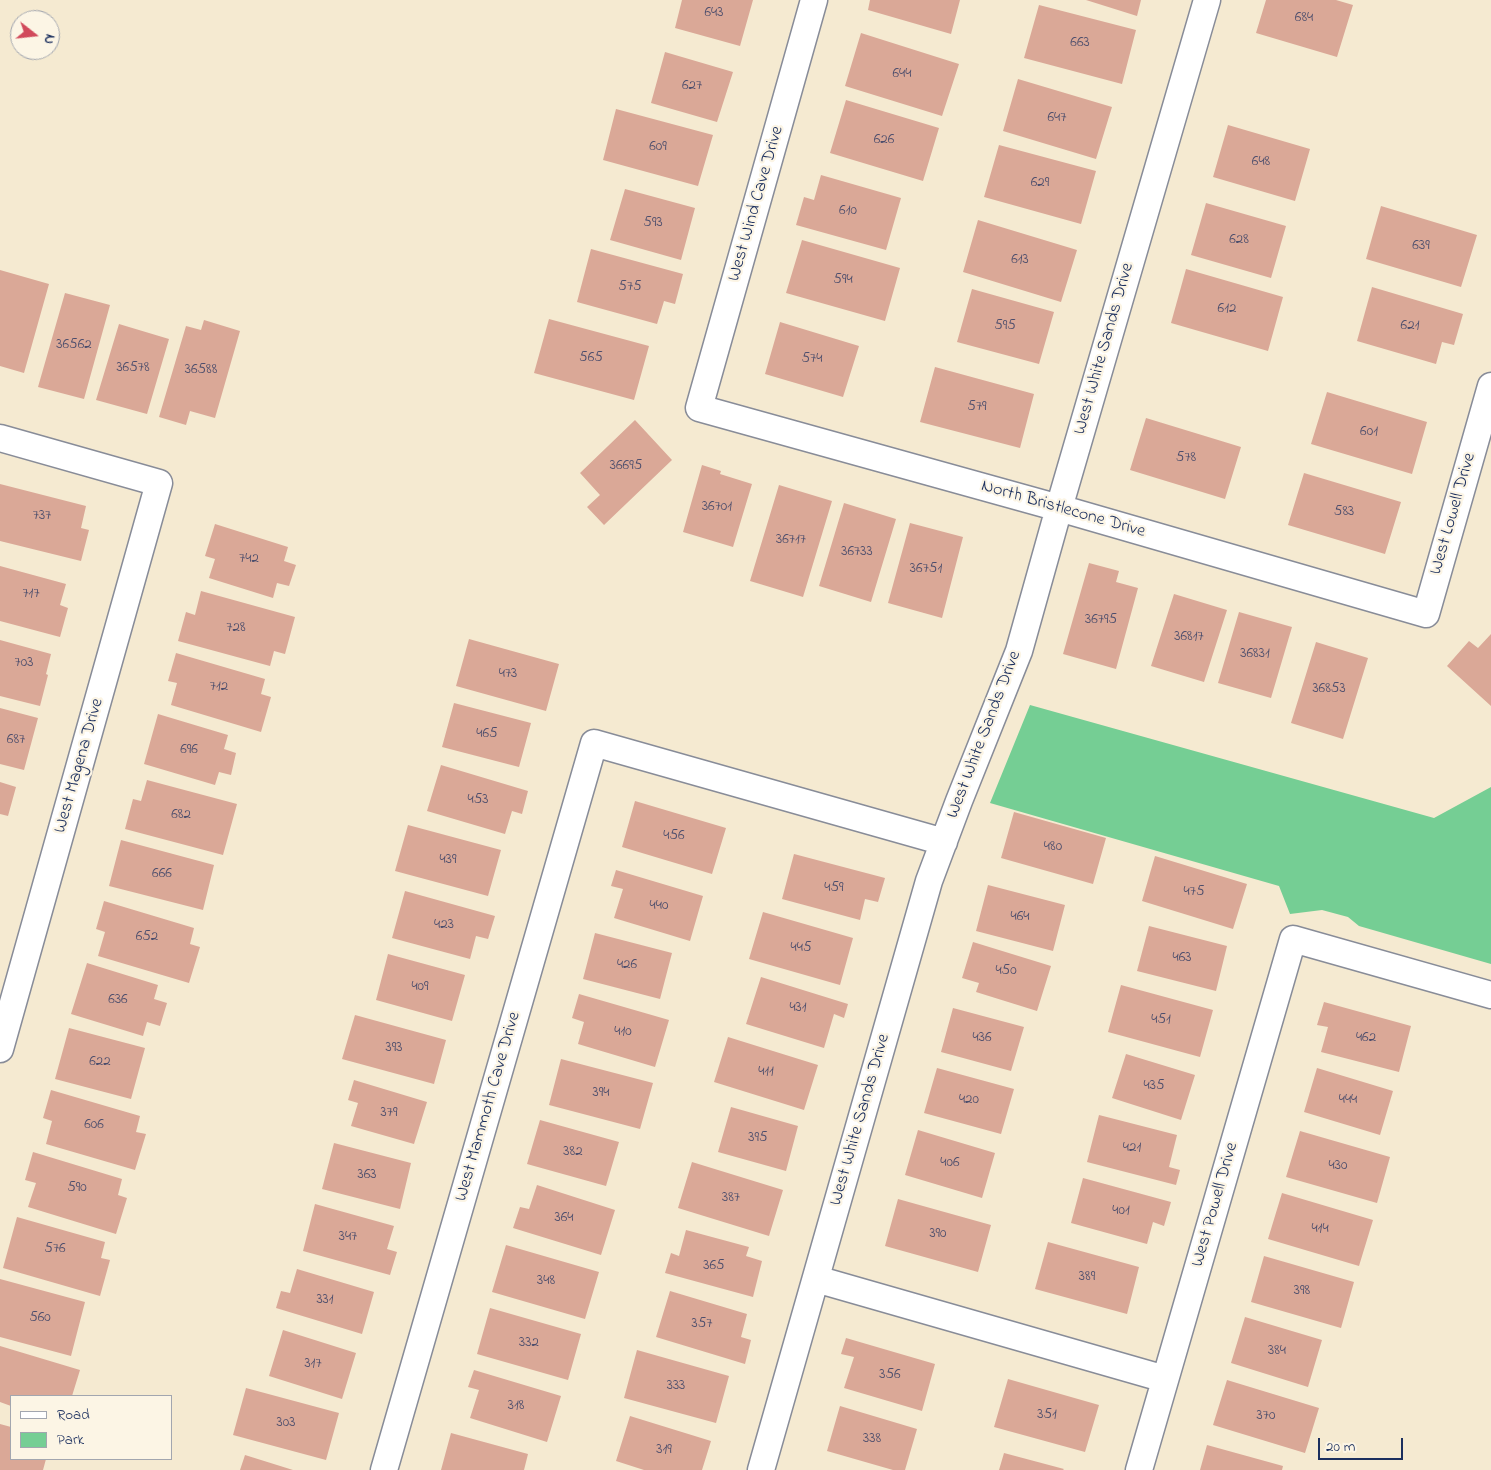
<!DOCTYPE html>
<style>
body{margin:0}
#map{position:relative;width:1491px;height:1470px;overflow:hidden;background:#f5ead1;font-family:"Indie Flower",sans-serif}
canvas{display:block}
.legend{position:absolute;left:10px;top:1395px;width:162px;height:65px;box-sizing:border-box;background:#fcf5e5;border:1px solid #a2a6af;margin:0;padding:6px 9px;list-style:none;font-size:15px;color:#1b2f5e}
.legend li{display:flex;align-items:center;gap:10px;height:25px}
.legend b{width:25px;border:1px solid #a2a6af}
.north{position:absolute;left:10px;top:10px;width:50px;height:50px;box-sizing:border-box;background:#fcf5e5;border:1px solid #a2a6af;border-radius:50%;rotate:106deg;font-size:14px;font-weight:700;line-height:20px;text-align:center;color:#1b2f5e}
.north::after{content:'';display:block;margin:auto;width:18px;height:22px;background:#d1495b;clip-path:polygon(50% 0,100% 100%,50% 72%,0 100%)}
.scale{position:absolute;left:1318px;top:1438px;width:85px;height:22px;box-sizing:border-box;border:2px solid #1b2f5e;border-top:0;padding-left:6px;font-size:15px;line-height:18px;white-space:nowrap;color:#1b2f5e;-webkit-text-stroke:4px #fcf5e5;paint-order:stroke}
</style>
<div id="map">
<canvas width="1491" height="1470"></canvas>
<ul class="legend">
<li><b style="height:6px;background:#fff"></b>Road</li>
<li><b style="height:14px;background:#75ce94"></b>Park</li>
</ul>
<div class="north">N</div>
<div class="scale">20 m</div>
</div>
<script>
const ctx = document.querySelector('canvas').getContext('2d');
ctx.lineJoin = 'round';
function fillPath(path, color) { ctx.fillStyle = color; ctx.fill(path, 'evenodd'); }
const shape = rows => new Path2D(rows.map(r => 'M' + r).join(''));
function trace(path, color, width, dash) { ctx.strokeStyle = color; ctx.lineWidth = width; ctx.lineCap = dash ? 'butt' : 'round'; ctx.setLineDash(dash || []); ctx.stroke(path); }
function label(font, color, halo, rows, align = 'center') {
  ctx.font = font + ' "Indie Flower",sans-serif'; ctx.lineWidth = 4.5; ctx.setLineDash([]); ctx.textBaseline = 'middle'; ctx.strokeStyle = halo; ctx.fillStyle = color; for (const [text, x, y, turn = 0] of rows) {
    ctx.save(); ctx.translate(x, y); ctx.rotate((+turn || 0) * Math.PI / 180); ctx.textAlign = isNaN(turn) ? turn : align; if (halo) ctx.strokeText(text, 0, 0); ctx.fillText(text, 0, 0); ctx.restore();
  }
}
fillPath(shape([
 [1030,705,1434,818,1491,787,1491,964,1359,926,1348,917,1322,910,1290,914,1279,886,990,803]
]), '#75ce94');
fillPath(shape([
 [682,0,753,0,740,46,675,28],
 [870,0,960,0,951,34,868,10],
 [1086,0,1141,0,1137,16],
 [1266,0,1336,0,1353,5,1337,57,1256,33],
 [1039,5,1136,30,1122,84,1024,58],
 [861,33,959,64,942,116,845,86],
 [665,52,733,72,717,122,651,103],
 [1018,79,1112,107,1096,159,1003,131],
 [846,100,939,128,923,181,830,153],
 [616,109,713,135,698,186,603,160],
 [1228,125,1310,149,1295,201,1213,177],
 [999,145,1096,171,1081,224,984,197],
 [821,175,901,198,886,250,796,225,804,197,814,200],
 [625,189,695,208,681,260,610,240],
 [1206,203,1286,226,1271,278,1191,255],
 [1381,206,1477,235,1461,287,1366,259],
 [978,220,1077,250,1061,302,963,272],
 [802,240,900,268,885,321,786,293],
 [591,249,683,274,675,304,664,301,657,324,577,302],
 [1186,269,1283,297,1268,351,1171,323],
 [0,270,49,284,24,373,0,366],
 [1372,287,1463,314,1454,345,1442,342,1436,364,1357,341],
 [972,289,1054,312,1039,364,957,342],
 [65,293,110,305,84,399,38,387],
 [549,319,649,346,634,400,534,373],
 [204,320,240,331,215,418,190,411,186,425,159,417,186,326,201,330],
 [780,322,859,346,843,397,765,374],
 [119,324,169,339,147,414,96,400],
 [935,367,1034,394,1020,448,920,422],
 [1327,392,1427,422,1412,474,1311,444],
 [1146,418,1241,447,1225,499,1130,470],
 [635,420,672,460,604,525,587,507,600,495,580,473],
 [702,465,721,471,720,474,752,484,733,547,683,532],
 [1304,473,1401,502,1385,554,1288,525],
 [0,484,86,506,81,528,89,530,81,561,0,541],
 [779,485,832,501,803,597,750,581],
 [844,503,896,519,871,602,819,586],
 [910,523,963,537,942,618,888,603],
 [215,524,288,547,284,561,296,565,289,586,277,583,273,598,209,578,215,559,205,556],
 [1089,563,1119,571,1116,582,1138,588,1116,669,1063,654],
 [0,566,66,584,60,605,68,608,60,637,0,621],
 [201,591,295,617,285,654,274,651,270,666,178,641,186,612,195,615],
 [1174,594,1227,610,1204,682,1151,666],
 [1239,612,1292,627,1271,698,1218,683],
 [1491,634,1491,706,1447,666,1469,641,1478,648],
 [469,639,559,664,546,711,456,686],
 [0,640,51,654,46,674,48,675,40,706,0,696],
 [1316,642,1368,658,1343,739,1291,723],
 [176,653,265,679,261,694,271,697,261,732,171,705,177,683,168,681],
 [454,703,531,723,519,767,442,747],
 [0,708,38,718,24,770,0,764],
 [158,714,228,735,224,749,236,753,231,775,219,772,215,785,144,764],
 [441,765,528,791,522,814,512,811,505,834,427,811],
 [147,780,237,804,223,855,125,829,133,799,141,801],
 [0,782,16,787,8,816,0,814],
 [635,801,726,828,712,874,622,847],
 [1014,812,1106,838,1093,884,1001,858],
 [408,825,501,850,488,896,395,871],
 [121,840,214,865,203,910,109,886],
 [794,854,885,878,878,902,865,899,860,920,782,899],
 [1155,856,1247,884,1233,929,1142,901],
 [616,870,703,896,690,941,614,918,623,889,611,886],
 [988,885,1065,905,1053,951,976,931],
 [405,891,495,916,488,939,476,936,470,959,392,938],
 [104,901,194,928,190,944,200,947,189,983,98,956,105,932,96,929],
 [763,912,853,938,840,985,749,959],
 [1149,926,1227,946,1216,991,1137,971],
 [595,933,672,953,660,999,583,979],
 [973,942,1051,966,1037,1011,976,992,979,983,962,978],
 [388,954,465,975,452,1021,376,1000],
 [87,963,158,985,154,999,167,1003,160,1026,147,1022,143,1036,71,1014],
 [761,977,848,1004,844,1018,834,1014,824,1048,746,1024],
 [1121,985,1213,1010,1200,1057,1108,1032],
 [579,994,669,1020,655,1067,578,1044,584,1022,572,1018],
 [1324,1002,1411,1026,1399,1072,1321,1052,1328,1027,1317,1025],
 [953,1008,1024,1027,1011,1071,941,1052],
 [355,1015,446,1040,434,1084,342,1059],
 [69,1028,145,1048,131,1099,55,1079],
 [728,1037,818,1065,804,1110,714,1082],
 [1126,1054,1195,1075,1181,1120,1112,1098],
 [561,1059,653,1083,640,1129,549,1105],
 [937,1068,1014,1089,1001,1134,924,1113],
 [1317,1068,1393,1091,1380,1135,1304,1112],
 [354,1080,427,1102,414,1144,351,1126,358,1103,348,1100],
 [51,1090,140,1116,136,1132,146,1134,135,1170,46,1144,52,1121,43,1118],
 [731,1107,798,1126,786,1171,718,1152],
 [1099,1115,1177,1135,1169,1167,1180,1170,1176,1185,1087,1162],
 [540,1120,619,1142,606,1186,527,1164],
 [918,1130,995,1153,982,1198,905,1175],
 [1300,1131,1390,1157,1377,1203,1286,1177],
 [334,1143,411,1163,400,1209,322,1189],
 [33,1152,122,1179,118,1195,127,1198,116,1234,28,1207,36,1183,25,1180],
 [692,1162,783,1190,769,1236,678,1208],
 [1083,1178,1171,1202,1164,1226,1153,1222,1147,1244,1071,1223],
 [537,1185,615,1210,601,1255,513,1228,520,1207,529,1209],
 [1282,1193,1373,1220,1359,1266,1268,1239],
 [898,1199,991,1225,978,1272,885,1246],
 [315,1204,394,1226,387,1249,397,1252,390,1275,303,1251],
 [17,1217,105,1242,101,1258,110,1260,100,1296,3,1268],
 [686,1230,749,1247,746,1256,762,1261,753,1297,665,1273,671,1253,679,1256],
 [1048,1242,1139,1267,1127,1314,1035,1289],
 [506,1245,599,1272,585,1319,492,1292],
 [1264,1256,1354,1282,1341,1328,1251,1302],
 [297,1269,374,1292,362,1334,276,1308,281,1291,290,1293],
 [0,1279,85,1302,71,1356,0,1337],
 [670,1291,747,1314,741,1337,751,1340,745,1364,656,1337],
 [490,1308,581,1334,568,1380,477,1354],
 [1245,1317,1322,1340,1308,1387,1231,1363],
 [283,1330,356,1353,342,1399,269,1376],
 [846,1338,935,1364,922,1411,844,1388,854,1357,841,1354],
 [0,1346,80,1370,72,1396,11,1396,11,1406,0,1402],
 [637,1350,729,1376,716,1423,624,1398],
 [474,1370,561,1396,547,1442,470,1418,479,1390,468,1387],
 [1008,1379,1099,1405,1085,1452,994,1427],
 [1227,1380,1319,1408,1305,1453,1213,1425],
 [246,1388,339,1413,326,1460,233,1435],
 [840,1406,917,1429,905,1470,893,1470,827,1451],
 [630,1416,711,1441,702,1470,644,1470,616,1461],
 [0,1424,11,1427,11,1459,46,1459,43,1470,0,1470],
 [451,1433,528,1454,524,1470,441,1470],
 [1207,1445,1283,1466,1282,1470,1200,1470],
 [1004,1453,1064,1469,1063,1470,999,1470],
 [245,1455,293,1470,240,1470]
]), '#daa897');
const street = shape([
 [814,0,699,408,1059,508,1426,614,1491,386],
 [0,438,159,483,0,1049],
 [816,1279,1165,1379],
 [384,1470,594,743,944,842],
 [761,1470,929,881,959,801,1019,651,1059,508,1207,0],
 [1139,1470,1293,939,1491,995]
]);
trace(street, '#888c98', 29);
trace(street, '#fff', 26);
label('15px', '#4b4d6c', null, [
 ["643",714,14],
 ["684",1304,19],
 ["663",1080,44],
 ["644",902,75],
 ["627",692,87],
 ["647",1057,119],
 ["626",884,141],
 ["609",658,148],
 ["648",1261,163],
 ["629",1040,184],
 ["610",848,212],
 ["593",653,224],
 ["628",1239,241],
 ["639",1421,247],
 ["613",1020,261],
 ["594",843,281],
 ["575",630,288],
 ["612",1227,310],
 ["595",1005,327],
 ["621",1410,327],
 ["36562",74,346],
 ["565",591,359],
 ["574",812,360],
 ["36578",133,369],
 ["36588",201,371],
 ["579",977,408],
 ["601",1369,433],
 ["578",1186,459],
 ["36695",626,467],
 ["36701",717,508],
 ["583",1344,513],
 ["737",42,517],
 ["36717",791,541],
 ["36733",857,553],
 ["742",249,560],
 ["36751",926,570],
 ["717",31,595],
 ["36795",1101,621],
 ["728",236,629],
 ["36817",1189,638],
 ["36831",1255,655],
 ["703",24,664],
 ["473",508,675],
 ["712",219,688],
 ["36853",1329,690],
 ["465",487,735],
 ["687",16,741],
 ["696",189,751],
 ["453",478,801],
 ["682",181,816],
 ["456",674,837],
 ["480",1053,848],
 ["439",448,861],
 ["666",162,875],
 ["459",834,889],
 ["475",1194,893],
 ["440",659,907],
 ["464",1020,918],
 ["423",444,926],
 ["652",147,938],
 ["445",801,949],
 ["463",1182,959],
 ["426",627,966],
 ["450",1006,972],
 ["409",420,988],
 ["636",118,1001],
 ["431",798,1009],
 ["451",1161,1021],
 ["410",623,1033],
 ["436",982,1039],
 ["462",1366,1039],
 ["393",394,1049],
 ["622",100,1063],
 ["411",766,1073],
 ["435",1154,1087],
 ["394",601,1094],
 ["420",969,1101],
 ["444",1348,1101],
 ["379",389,1114],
 ["606",94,1126],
 ["395",758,1139],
 ["421",1132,1149],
 ["382",573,1153],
 ["406",950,1164],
 ["430",1338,1167],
 ["363",367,1176],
 ["590",77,1189],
 ["387",731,1199],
 ["401",1121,1212],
 ["364",564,1219],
 ["414",1320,1230],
 ["390",938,1235],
 ["347",348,1238],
 ["576",55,1250],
 ["365",714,1267],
 ["389",1087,1278],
 ["348",546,1282],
 ["398",1302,1292],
 ["331",325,1301],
 ["560",40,1319],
 ["357",702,1325],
 ["332",529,1344],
 ["384",1277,1352],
 ["317",313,1365],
 ["356",890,1376],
 ["333",676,1387],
 ["318",516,1407],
 ["351",1047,1416],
 ["370",1266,1417],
 ["303",286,1424],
 ["338",872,1440],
 ["319",664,1451]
]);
label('18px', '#1b2f5e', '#fcf5e5', [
 ["West Wind Cave Drive",757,204,-74],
 ["West White Sands Drive",1105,349,-74],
 ["North Bristlecone Drive",1063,510,16],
 ["West Lowell Drive",1454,514,-74],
 ["West White Sands Drive",985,735,-69],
 ["West Magena Drive",80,766,-74],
 ["West Mammoth Cave Drive",489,1107,-74],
 ["West White Sands Drive",861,1120,-74],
 ["West Powell Drive",1216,1205,-74]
]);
</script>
